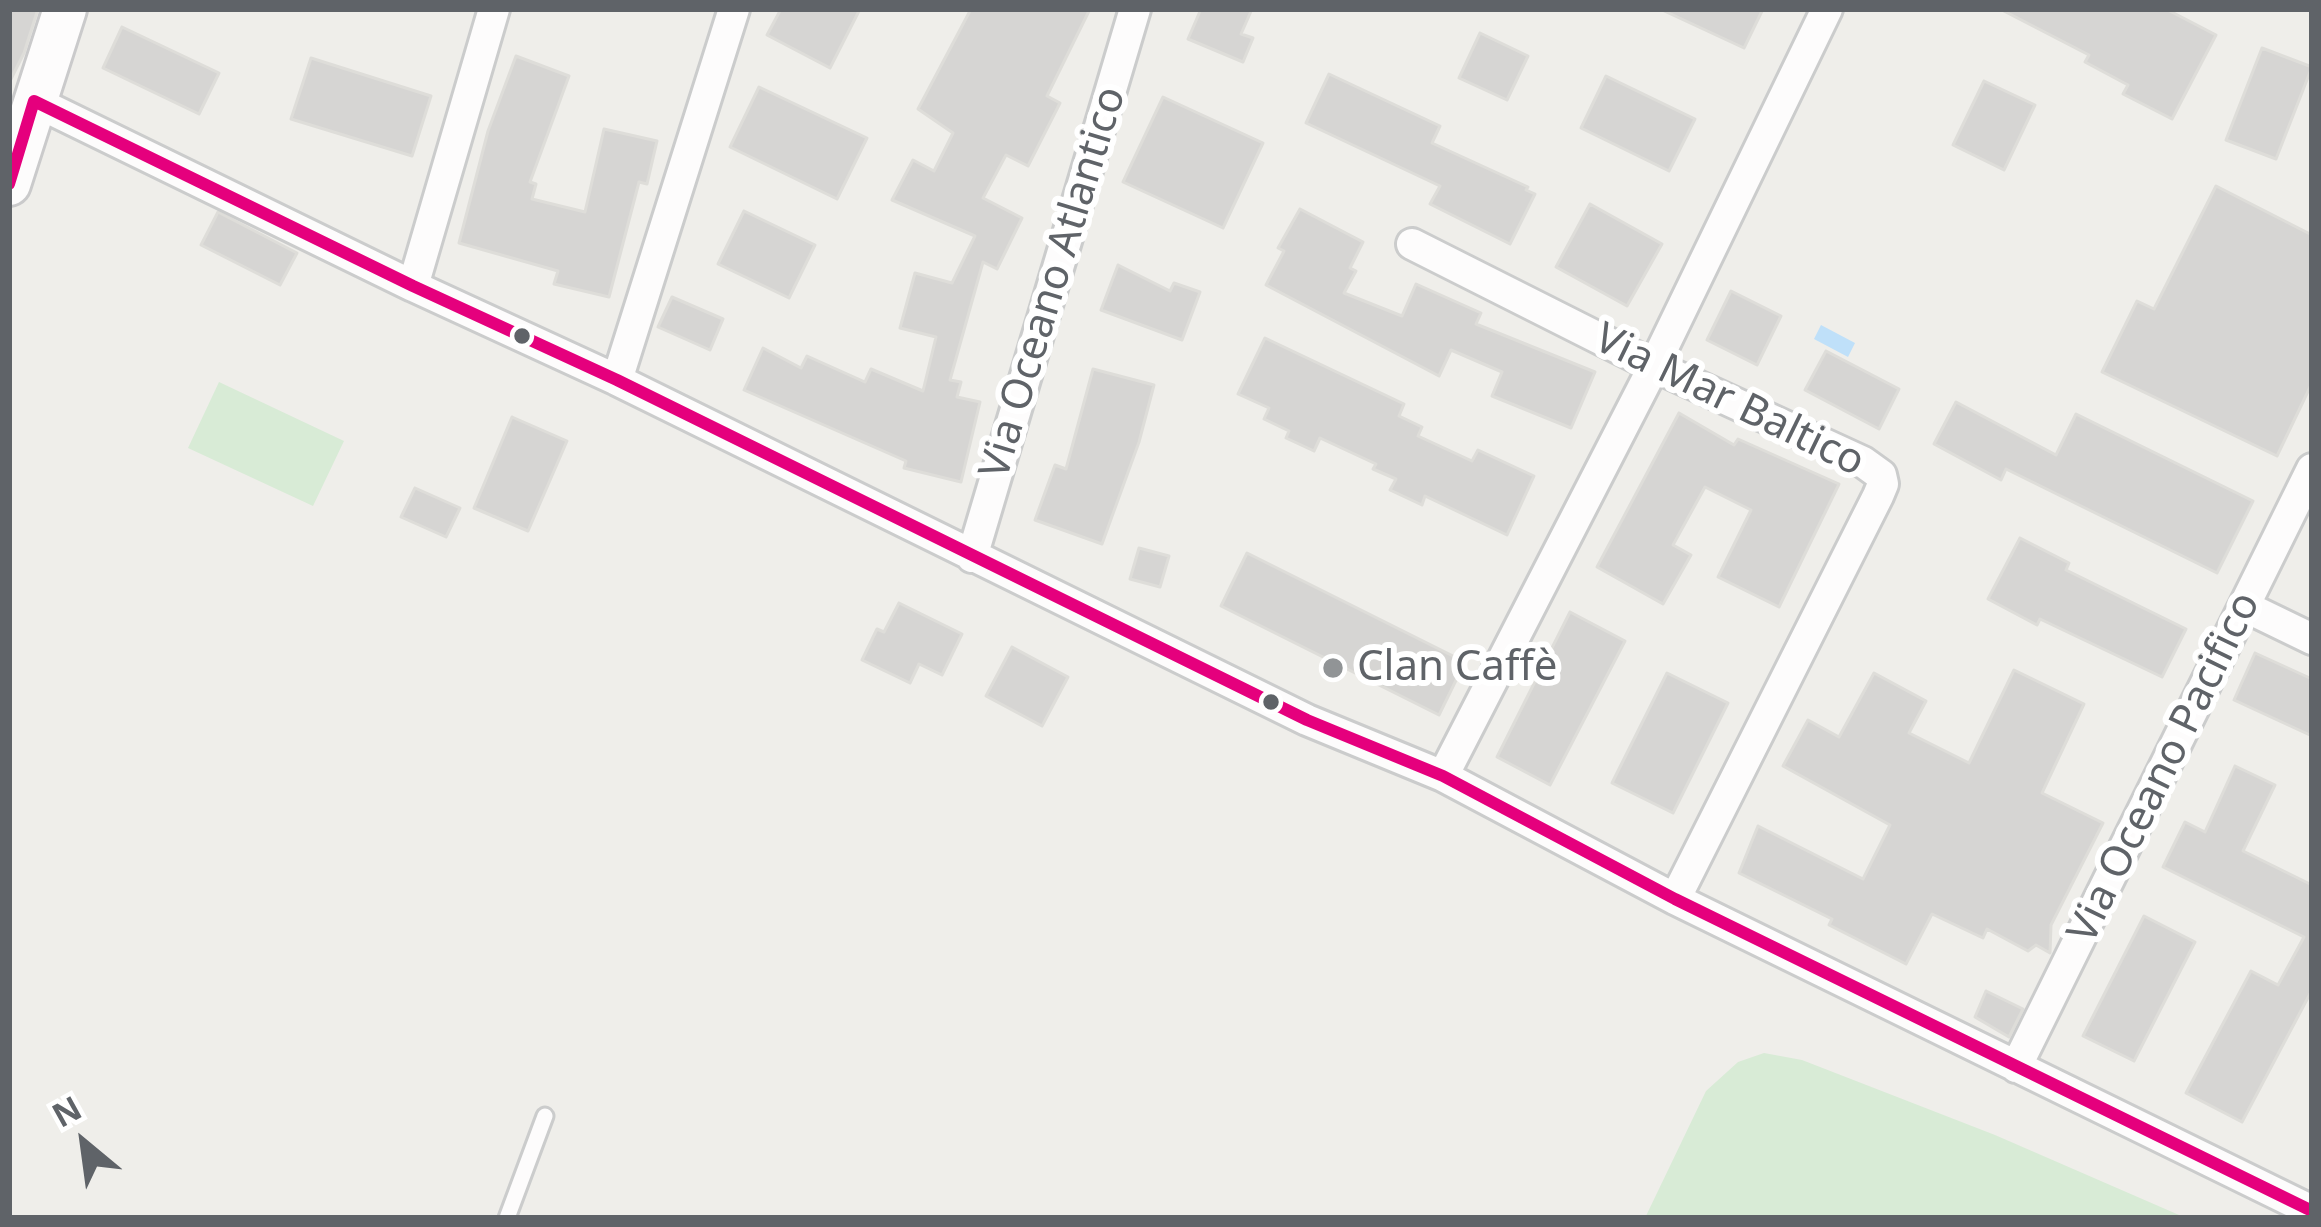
<!DOCTYPE html>
<meta charset="utf-8">
<style>
body{margin:0}
#map{position:relative;width:2321px;height:1227px;overflow:hidden;background:#efeeea;font-family:"Noto Sans",sans-serif}
canvas{display:block}
.frame{position:absolute;inset:0;border:12px solid #5f6368;pointer-events:none}
.north{position:absolute;left:24px;top:1083px;width:120px;height:120px;-webkit-text-stroke:9px #fff;paint-order:stroke;rotate:331deg;font-size:33px;font-weight:700;line-height:48px;text-align:center;color:#5f6368}
.north::after{content:'';display:block;margin:auto;width:42px;height:54px;background:#5f6368;clip-path:polygon(50% 0,100% 100%,50% 72%,0 100%)}
</style>
<div id="map">
<canvas width="2321" height="1227"></canvas>
<div class="frame"></div>
<div class="north">N</div>
</div>
<script>
const ctx = document.querySelector('canvas').getContext('2d');
ctx.lineJoin = 'round';
function fillPath(path, color) { ctx.fillStyle = color; ctx.fill(path, 'evenodd'); }
const shape = rows => new Path2D(rows.map(r => 'M' + r).join(''));
function trace(path, color, width, dash) { ctx.strokeStyle = color; ctx.lineWidth = width; ctx.lineCap = dash ? 'butt' : 'round'; ctx.setLineDash(dash || []); ctx.stroke(path); }
function label(font, color, halo, rows, align = 'center') {
  ctx.font = font + ' "Noto Sans",sans-serif'; ctx.lineWidth = 12; ctx.setLineDash([]); ctx.textBaseline = 'middle'; ctx.strokeStyle = halo; ctx.fillStyle = color; for (const [text, x, y, turn = 0] of rows) {
    ctx.save(); ctx.translate(x, y); ctx.rotate((+turn || 0) * Math.PI / 180); ctx.textAlign = isNaN(turn) ? turn : align; if (halo) ctx.strokeText(text, 0, 0); ctx.fillText(text, 0, 0); ctx.restore();
  }
}
fillPath(shape([
 [219,382,344,441,313,506,188,448],
 [1764,1053,1802,1060,1995,1135,2186,1218,1645,1218,1706,1091,1738,1062]
]), '#d8ebd6');
fillPath(shape([
 [1821,325,1855,343,1848,357,1814,339]
]), '#bfe0f9');
const building = shape([
 [9,9,38,9,24,53,9,83,9,9],
 [781,9,860,9,830,68,767,35,781,9],
 [971,9,1090,9,1047,96,1060,103,1028,166,1006,155,983,198,1022,218,997,269,983,262,950,380,961,382,957,397,980,402,961,482,904,468,906,461,744,390,763,348,801,368,807,356,865,382,871,369,923,391,936,337,900,328,915,273,952,283,975,236,892,200,913,160,934,171,953,133,918,109,971,9],
 [1201,9,1252,9,1241,34,1253,38,1243,62,1188,39,1201,9],
 [1660,9,1763,9,1744,48,1660,9],
 [2000,9,2166,9,2216,35,2172,119,2123,94,2128,85,2085,62,2089,55,2000,9],
 [122,27,219,73,199,114,103,68,122,27],
 [1480,33,1528,56,1507,100,1459,78,1480,33],
 [2262,48,2312,67,2276,159,2226,140,2262,48],
 [516,56,569,76,530,182,536,184,532,199,585,212,604,129,657,141,647,184,639,182,609,297,554,284,558,271,459,243,488,131,516,56],
 [311,58,431,96,412,156,291,119,311,58],
 [1329,74,1440,126,1432,143,1528,187,1526,190,1535,194,1510,244,1430,204,1440,186,1306,123,1329,74],
 [1606,76,1695,119,1669,171,1581,128,1606,76],
 [1984,81,2035,105,2004,170,1953,145,1984,81],
 [759,87,867,138,837,199,730,147,759,87],
 [1163,97,1263,143,1223,228,1123,182,1163,97],
 [2216,186,2312,235,2312,383,2277,456,2102,372,2137,301,2154,309,2216,186],
 [1590,204,1662,244,1627,306,1556,267,1590,204],
 [1300,209,1363,242,1350,268,1356,271,1344,293,1402,316,1416,284,1481,313,1476,324,1595,372,1571,428,1492,396,1502,372,1451,350,1439,376,1266,285,1284,251,1278,248,1300,209],
 [744,211,815,245,789,298,718,264,744,211],
 [218,212,297,253,280,285,201,245,218,212],
 [1118,265,1170,291,1174,283,1200,292,1182,340,1101,310,1118,265],
 [1731,291,1781,316,1757,365,1707,340,1731,291],
 [672,297,723,319,710,350,658,327,672,297],
 [1265,338,1404,404,1399,416,1422,427,1418,436,1472,461,1478,450,1534,476,1507,535,1425,496,1422,505,1390,490,1396,479,1373,469,1376,464,1320,438,1314,451,1286,438,1289,431,1264,419,1269,408,1238,394,1265,338],
 [1826,351,1899,389,1879,429,1805,390,1826,351],
 [1093,369,1154,385,1139,442,1102,544,1035,520,1055,465,1066,469,1093,369],
 [1956,402,2056,455,2076,414,2253,501,2217,573,2006,469,2001,480,1934,444,1956,402],
 [1679,413,1734,445,1738,439,1839,484,1779,607,1718,577,1751,510,1705,487,1673,545,1691,555,1663,604,1597,567,1679,413],
 [512,417,567,441,528,531,474,508,512,417],
 [415,488,460,508,446,537,401,517,415,488],
 [2020,538,2069,563,2066,570,2186,629,2162,677,2040,619,2037,625,1988,599,2020,538],
 [1139,548,1169,556,1160,587,1130,579,1139,548],
 [1247,553,1465,662,1439,715,1221,606,1247,553],
 [899,603,962,634,942,675,919,664,910,683,862,660,877,629,884,632,899,603],
 [1570,612,1625,641,1550,785,1497,757,1570,612],
 [1012,647,1068,677,1042,726,986,696,1012,647],
 [2255,653,2312,679,2312,736,2234,700,2255,653],
 [2014,670,2084,704,2042,793,2103,823,2051,925,2050,953,2036,945,2028,951,1987,929,1983,938,1932,914,1906,964,1829,925,1832,919,1739,873,1758,826,1863,879,1890,825,1783,766,1808,720,1839,737,1874,673,1926,701,1909,733,1969,763,2014,670],
 [1667,673,1728,703,1673,813,1612,783,1667,673],
 [2235,766,2275,785,2243,851,2312,885,2312,990,2242,1122,2186,1093,2251,971,2278,985,2304,937,2163,867,2185,822,2205,832,2235,766],
 [2144,916,2195,942,2134,1061,2083,1036,2144,916],
 [1986,991,2023,1009,2009,1037,1975,1017,1986,991]
]);
fillPath(building, '#d6d5d3');
trace(building, '#deddd9', 3);
const lane = shape([
 [507,1218,545,1116]
]);
const street = shape([
 [34,101,413,286,617,380,1307,720,1443,776,1675,899,2312,1211],
 [1412,244,1654,366,1863,462,1881,475,1883,484,1878,496,1675,899],
 [413,286,494,9],
 [617,380,734,9],
 [972,557,1135,9],
 [2246,607,2312,639],
 [1443,776,1654,366,1827,9],
 [2016,1067,2312,469]
]);
const secondary = shape([
 [9,184,65,9]
]);
trace(lane, '#cbcccc', 21);
trace(street, '#cbcccc', 36);
trace(secondary, '#cacacb', 48);
trace(lane, '#fdfcfc', 15);
trace(street, '#fdfcfc', 30);
trace(secondary, '#fdfcfc', 42);
trace(shape([
 [9,184,34,101,413,286,617,380,1307,720,1443,776,1675,899,2312,1211]
]), '#e5007d', 12);
for (const [x, y, r, color] of [
 [522,336,10,"#5f6368"],
 [1333,668,12,"#919496"],
 [1271,702,10,"#5f6368"]
]) { const dot = new Path2D(); dot.arc(x, y, r, 0, 2 * Math.PI); ctx.fillStyle = color; ctx.fill(dot); trace(dot, '#fff', 4.5); }
label('42px', '#5f6368', '#fff', [
 ["Via Oceano Atlantico",1054,283,-73],
 ["Via Mar Baltico",1729,401,26],
 ["Via Oceano Pacifico",2165,768,-64]
]);
label('42px', '#5f6368', '#fff', [
 ["Clan Caffè",1357,668]
], 'left');
</script>
